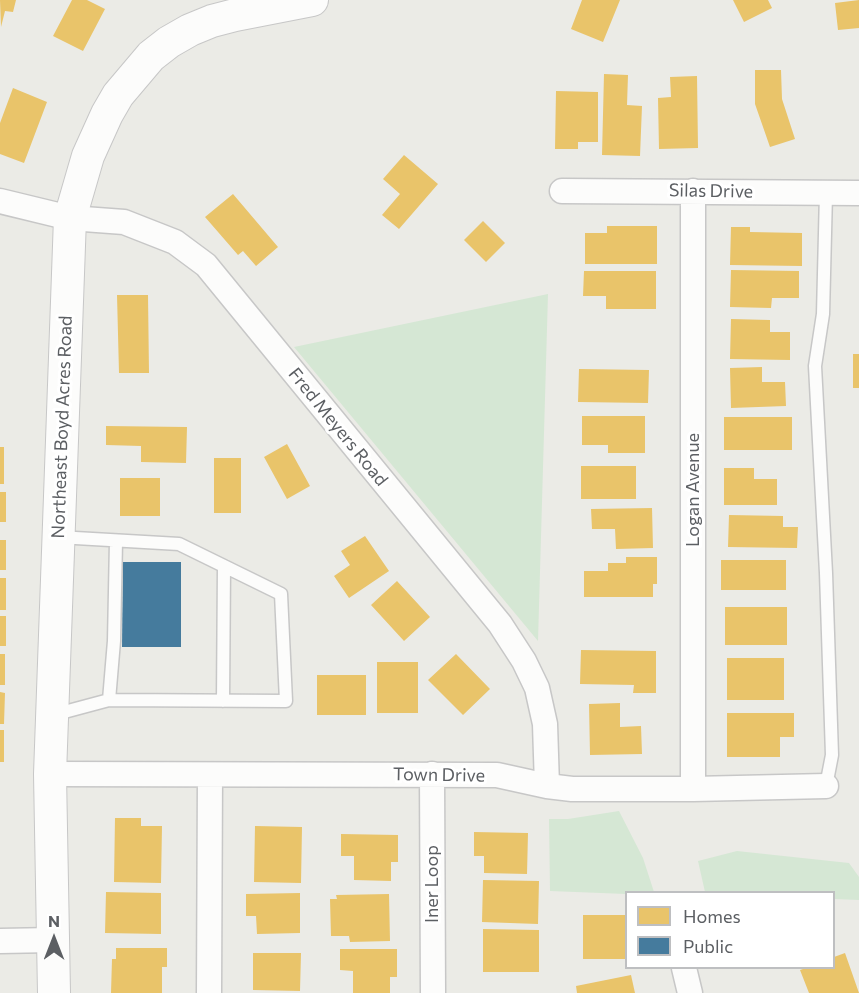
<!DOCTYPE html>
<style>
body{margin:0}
#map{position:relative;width:859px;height:993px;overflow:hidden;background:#ebebe6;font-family:Commissioner,sans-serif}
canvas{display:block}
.legend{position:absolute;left:625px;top:891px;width:210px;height:78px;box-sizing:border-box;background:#fff;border:2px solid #bebfc1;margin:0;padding:8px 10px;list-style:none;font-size:18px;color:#5c5f63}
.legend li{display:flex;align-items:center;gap:12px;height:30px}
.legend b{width:30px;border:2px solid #bebfc1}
.north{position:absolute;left:24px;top:909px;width:60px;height:60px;-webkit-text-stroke:4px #fff;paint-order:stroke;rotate:0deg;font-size:16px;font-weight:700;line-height:24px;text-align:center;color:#5c5f63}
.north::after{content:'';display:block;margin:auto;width:21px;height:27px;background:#5c5f63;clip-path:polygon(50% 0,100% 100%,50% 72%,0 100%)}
</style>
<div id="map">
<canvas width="859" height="993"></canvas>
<ul class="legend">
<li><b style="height:16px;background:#e9c46a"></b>Homes</li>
<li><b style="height:16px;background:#457b9d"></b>Public</li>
</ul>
<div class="north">N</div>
</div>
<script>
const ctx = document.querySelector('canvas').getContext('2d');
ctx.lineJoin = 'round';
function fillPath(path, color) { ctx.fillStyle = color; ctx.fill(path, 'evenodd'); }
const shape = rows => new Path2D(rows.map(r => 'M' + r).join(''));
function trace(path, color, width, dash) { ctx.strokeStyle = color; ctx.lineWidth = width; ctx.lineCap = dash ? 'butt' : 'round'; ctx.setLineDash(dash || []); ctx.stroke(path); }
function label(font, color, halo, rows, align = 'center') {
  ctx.font = font + ' Commissioner,sans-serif'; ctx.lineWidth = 6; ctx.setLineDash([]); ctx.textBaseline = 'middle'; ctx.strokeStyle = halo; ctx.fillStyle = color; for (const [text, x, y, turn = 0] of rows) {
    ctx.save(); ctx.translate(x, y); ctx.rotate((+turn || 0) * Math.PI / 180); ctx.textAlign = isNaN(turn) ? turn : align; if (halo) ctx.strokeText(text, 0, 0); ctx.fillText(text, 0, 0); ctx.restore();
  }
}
fillPath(shape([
 [548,294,538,641,294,347],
 [619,811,643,858,654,892,626,892,626,894,550,891,549,819,568,819],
 [737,851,849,863,859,877,859,900,834,899,834,892,705,892,698,861]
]), '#d5e7d4');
fillPath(shape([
 [0,0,16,0,13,12,5,11,1,27],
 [72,0,87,0,105,9,83,51,53,36],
 [582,0,620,0,603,42,571,29],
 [733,0,768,0,772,8,744,22],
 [859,0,859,28,838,30,835,3],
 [755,70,781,70,782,99,795,139,770,147,755,104],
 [604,74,628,75,627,105,642,106,640,156,602,155],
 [697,76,698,148,659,149,658,98,671,97,670,77],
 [13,88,47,102,24,163,0,154,0,123],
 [556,91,598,92,598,142,578,142,578,149,555,149],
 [404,155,438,184,399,229,382,215,400,194,383,179],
 [233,194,278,247,256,266,243,251,238,255,205,217],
 [483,221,505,243,486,262,464,240],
 [607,226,657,226,657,264,585,264,585,233,607,233],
 [731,227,750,227,750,232,802,233,802,266,730,265],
 [731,270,799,271,799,298,772,298,771,308,730,307],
 [584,271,656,271,656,309,606,309,606,296,583,296],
 [117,295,148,295,149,373,119,373],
 [731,319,770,320,770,332,790,332,790,360,730,359],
 [853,354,859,354,859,388,853,388],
 [762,367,762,382,785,382,786,406,731,408,730,368],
 [579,369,649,370,648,403,578,402],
 [582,416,645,416,645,453,608,453,608,445,582,445],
 [724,417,792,417,792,450,724,450],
 [106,426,187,427,186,463,141,462,141,446,106,445],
 [287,444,310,486,287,499,264,457],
 [0,447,4,447,4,484,0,484],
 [214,458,241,458,241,513,214,513],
 [581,466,636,466,636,499,581,499],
 [724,468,754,468,754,479,777,479,777,505,724,505],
 [120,478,160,478,160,516,120,516],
 [0,492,6,492,6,522,0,522],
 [652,508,653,548,616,549,615,529,592,529,591,509],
 [729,515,783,516,783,527,798,527,797,548,728,547],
 [365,536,389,571,349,598,334,576,350,565,341,551],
 [0,540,6,540,6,570,0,570],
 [626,557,657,557,657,584,653,584,653,597,584,597,584,571,608,571,608,563,626,563],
 [721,560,786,560,786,590,721,590],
 [0,578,6,578,6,610,0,610],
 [397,581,430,617,404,641,371,605],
 [725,607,787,607,787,645,725,645],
 [0,616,6,616,6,646,0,646],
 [581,650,656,651,656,693,633,693,634,685,580,684],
 [0,654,5,654,5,685,0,685],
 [456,654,490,689,463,715,428,680],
 [727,658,784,658,784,700,727,700],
 [377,662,418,662,418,713,377,713],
 [317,675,366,675,366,715,317,715],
 [0,692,5,693,4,724,0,724],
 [620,703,620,727,641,726,642,754,590,755,589,704],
 [727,713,794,713,794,737,780,737,780,757,727,757],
 [0,730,4,730,4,762,0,762],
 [115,818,141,818,141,826,162,826,161,883,114,882],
 [255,826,302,827,301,883,254,882],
 [474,832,528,833,527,874,484,873,484,856,474,856],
 [341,834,398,835,398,862,391,862,391,881,354,880,354,856,341,856],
 [483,880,539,881,538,924,482,922],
 [106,892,161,893,161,934,105,933],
 [300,893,300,933,257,934,256,916,246,916,246,894],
 [389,894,390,941,350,942,349,936,331,936,330,899,337,899,336,895],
 [583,915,626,915,626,959,583,959],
 [483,929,539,930,539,972,483,972],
 [116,948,167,948,167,967,162,967,162,993,111,993,112,959,116,959],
 [340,949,397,949,397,977,390,977,390,993,353,993,353,971,340,970],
 [253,953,301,953,300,991,253,990],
 [845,953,859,993,809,993,800,970,806,968,834,968,834,957],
 [631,975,635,993,577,993,576,986]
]), '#e9c46a');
fillPath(shape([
 [123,562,181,562,181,647,122,647]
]), '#457b9d');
const service = shape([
 [826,193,823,314,815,366,826,573,832,755,826,786],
 [109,700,114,641,116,541],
 [223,701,224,566],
 [53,715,109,700,286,701,281,594,179,544,58,537]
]);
const minor = shape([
 [562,191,859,193],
 [0,201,70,218,124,222,175,242,206,265,500,624,524,661,537,688,545,724,547,786],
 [50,774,497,775,547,786,572,789,693,789,826,786],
 [432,774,433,993],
 [693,789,693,191],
 [0,941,53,940],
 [684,968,690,993],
 [209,993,210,775]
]);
const tertiary = shape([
 [54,993,50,774,70,218,88,156,107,114,118,95,151,56,169,42,190,30,212,21,235,15,312,0]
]);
trace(service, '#c7c7c7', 15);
trace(minor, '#c7c7c7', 27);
trace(tertiary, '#c7c7c7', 34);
trace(service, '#fcfcfb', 12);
trace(minor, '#fcfcfb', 24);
trace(tertiary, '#fcfcfb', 32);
label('18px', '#5c5f63', '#fff', [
 ["Silas Drive",711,191,1],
 ["Northeast Boyd Acres Road",62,427,-88],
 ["Fred Meyers Road",338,427,51],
 ["Logan Avenue",693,490,-90],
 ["Town Drive",439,775,1],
 ["Iner Loop",432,884,-90]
]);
</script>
